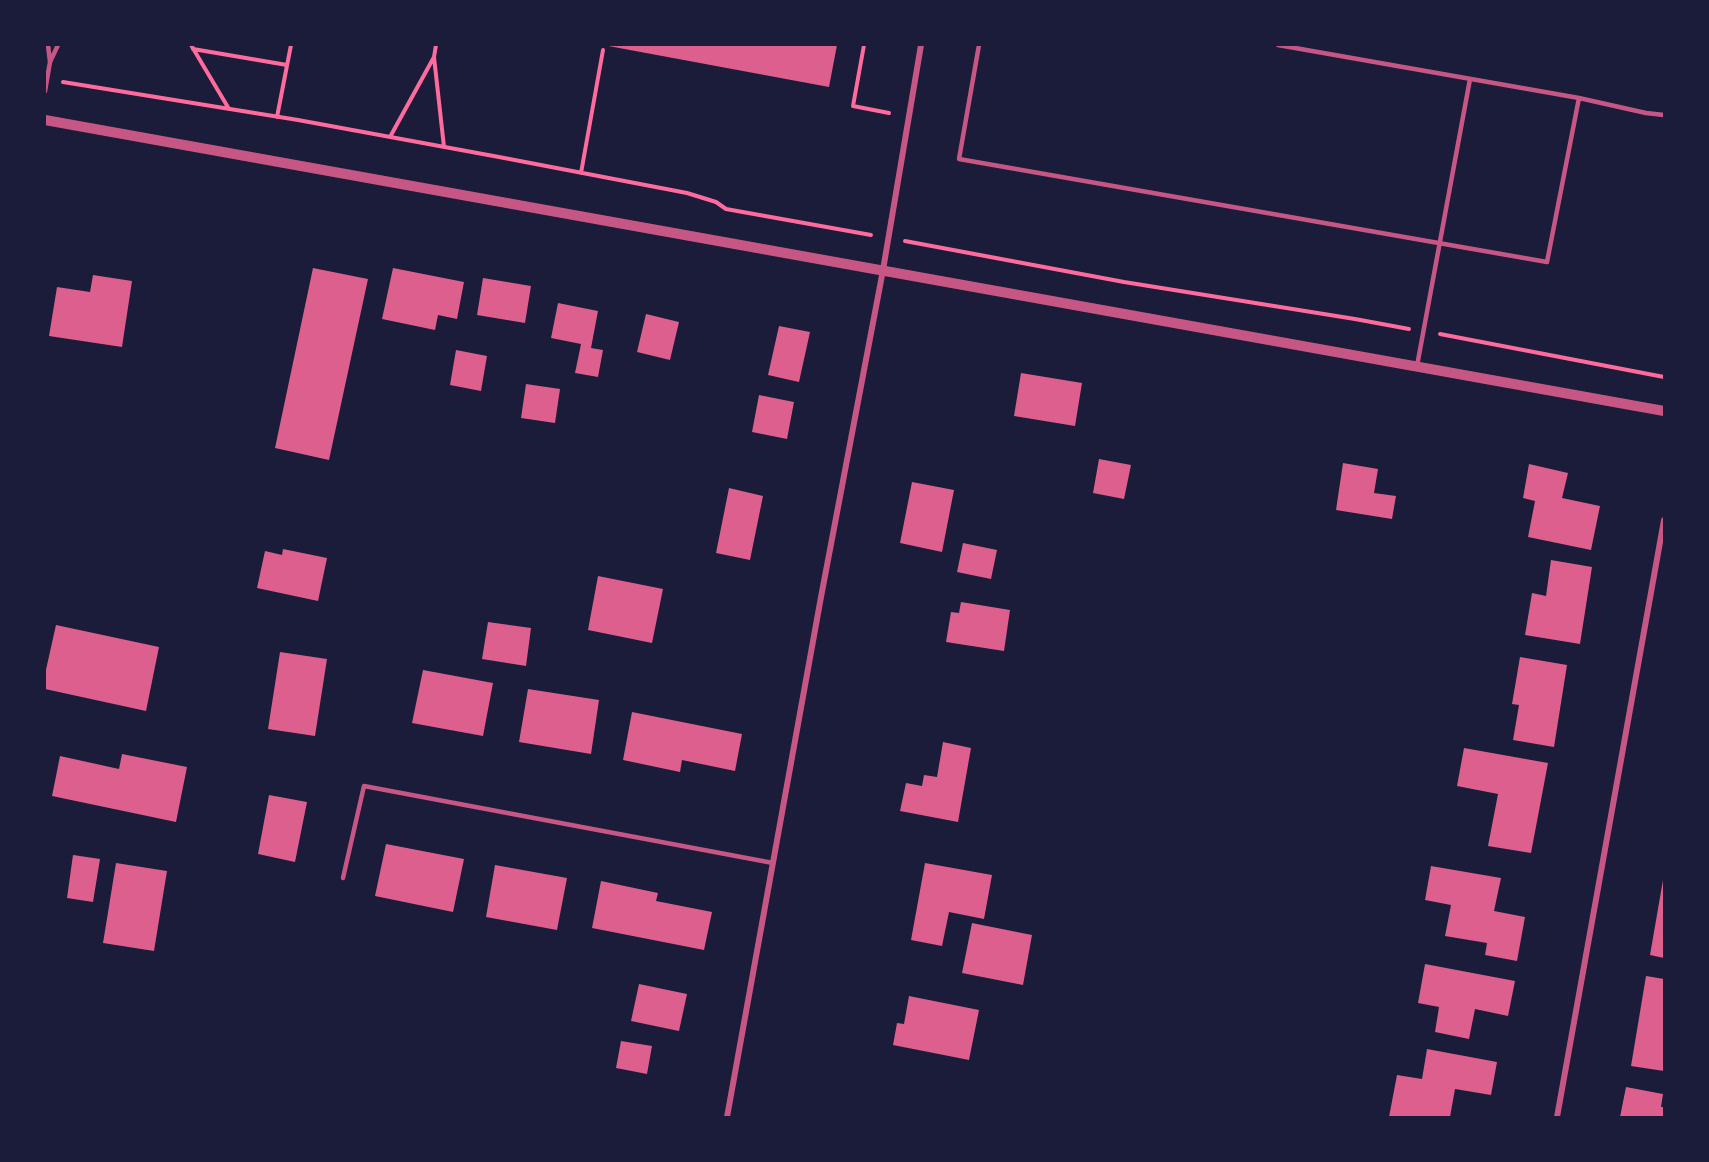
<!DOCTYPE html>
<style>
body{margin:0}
#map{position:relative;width:1709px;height:1162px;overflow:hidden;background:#1b1b3a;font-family:"Exo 2",sans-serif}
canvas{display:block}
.frame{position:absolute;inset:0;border:46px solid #1b1b3a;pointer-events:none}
</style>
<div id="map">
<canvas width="1709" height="1162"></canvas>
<div class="frame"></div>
</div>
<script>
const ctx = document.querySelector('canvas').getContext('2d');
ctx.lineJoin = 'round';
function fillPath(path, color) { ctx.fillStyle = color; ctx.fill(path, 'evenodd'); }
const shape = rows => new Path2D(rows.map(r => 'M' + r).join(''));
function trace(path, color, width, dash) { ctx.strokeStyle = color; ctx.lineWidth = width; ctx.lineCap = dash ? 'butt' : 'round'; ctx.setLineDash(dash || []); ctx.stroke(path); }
fillPath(shape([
 [603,45,837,45,829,87],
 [313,268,368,279,329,460,275,448],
 [393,268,464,282,457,319,438,315,435,330,382,319],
 [93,275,132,281,122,347,49,336,57,287,90,292],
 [483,278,531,286,525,323,477,315],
 [558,303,598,311,591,348,603,350,598,377,575,373,581,344,551,338],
 [646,314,679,322,670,360,637,352],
 [779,326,810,332,799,382,768,375],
 [456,350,487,356,481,391,450,385],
 [1021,373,1082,383,1075,426,1014,416],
 [526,384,560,389,555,423,521,418],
 [759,395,794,402,787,439,752,432],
 [1099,459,1131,465,1124,499,1093,493],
 [1343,463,1378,469,1374,493,1396,496,1392,519,1336,510],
 [1529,464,1568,473,1562,498,1600,506,1591,550,1528,537,1535,501,1523,498],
 [912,482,954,490,942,552,900,543],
 [729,488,763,496,750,560,716,553],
 [963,543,997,550,991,579,957,572],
 [283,549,327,558,318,601,257,588,265,551,282,555],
 [1551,560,1592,567,1580,644,1525,635,1532,593,1546,596],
 [598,576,663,589,652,643,588,630],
 [961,602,1010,610,1004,651,946,642,951,612,959,613],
 [488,622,531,628,526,666,482,659],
 [56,625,159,647,146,711,45,689,45,674],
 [280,652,327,659,315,736,268,729],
 [1520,657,1567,665,1554,747,1513,740,1519,705,1512,704],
 [423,670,493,683,483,736,412,723],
 [528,689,599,700,591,754,519,742],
 [632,712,742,734,735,771,682,760,680,772,623,760],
 [943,742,971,748,958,822,900,811,906,783,922,786,924,775,937,777],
 [1464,748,1548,763,1531,853,1488,846,1498,794,1457,786],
 [122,754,187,767,176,822,52,796,60,756,119,769],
 [269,795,307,802,295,862,258,854],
 [386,844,464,859,453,912,375,896],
 [73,855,100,859,93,902,67,898],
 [116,863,167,871,154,951,103,943],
 [925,863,992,875,984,919,949,912,942,946,911,940],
 [495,865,567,878,557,930,486,917],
 [1431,866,1501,878,1494,911,1525,917,1517,961,1485,955,1487,943,1445,936,1451,905,1425,900],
 [1663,880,1664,880,1664,958,1650,955],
 [601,881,658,893,656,901,712,912,704,950,592,928],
 [972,923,1032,935,1023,985,962,973],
 [1425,964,1515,981,1508,1016,1475,1009,1469,1039,1435,1032,1439,1007,1418,1003],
 [1646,976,1664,979,1664,1071,1631,1066],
 [639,984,687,994,679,1031,631,1021],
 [909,996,979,1010,969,1060,893,1045,897,1023,904,1024],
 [621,1041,652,1046,647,1074,616,1068],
 [1427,1049,1497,1062,1491,1095,1455,1089,1450,1117,1389,1117,1397,1075,1422,1079],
 [1626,1087,1663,1094,1661,1107,1664,1107,1664,1117,1620,1117]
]), '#dd5f8e');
trace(shape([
 [191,45,229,109],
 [436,45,434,57,444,147],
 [864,45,853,106,889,113],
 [193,49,287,65],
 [63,82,298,120,499,157,687,193,716,202,726,209,871,235],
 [277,117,291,45],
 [390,137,434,57],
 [581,173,603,50],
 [905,241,1124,282,1355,319,1409,329],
 [1440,334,1664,377]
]), '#ff6b9d', 4);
trace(shape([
 [48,45,50,62],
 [979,45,959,159,1547,262,1579,98],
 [1278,45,1579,98,1646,113,1664,115],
 [45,91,50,62,58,45],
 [1417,366,1470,79],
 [343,878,364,786,773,863]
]), '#c65784', 4.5);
trace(shape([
 [727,1117,821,597,883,270,921,45],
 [1557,1117,1664,520]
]), '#c65784', 6);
trace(shape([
 [45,120,1664,411]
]), '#c65784', 10);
</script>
